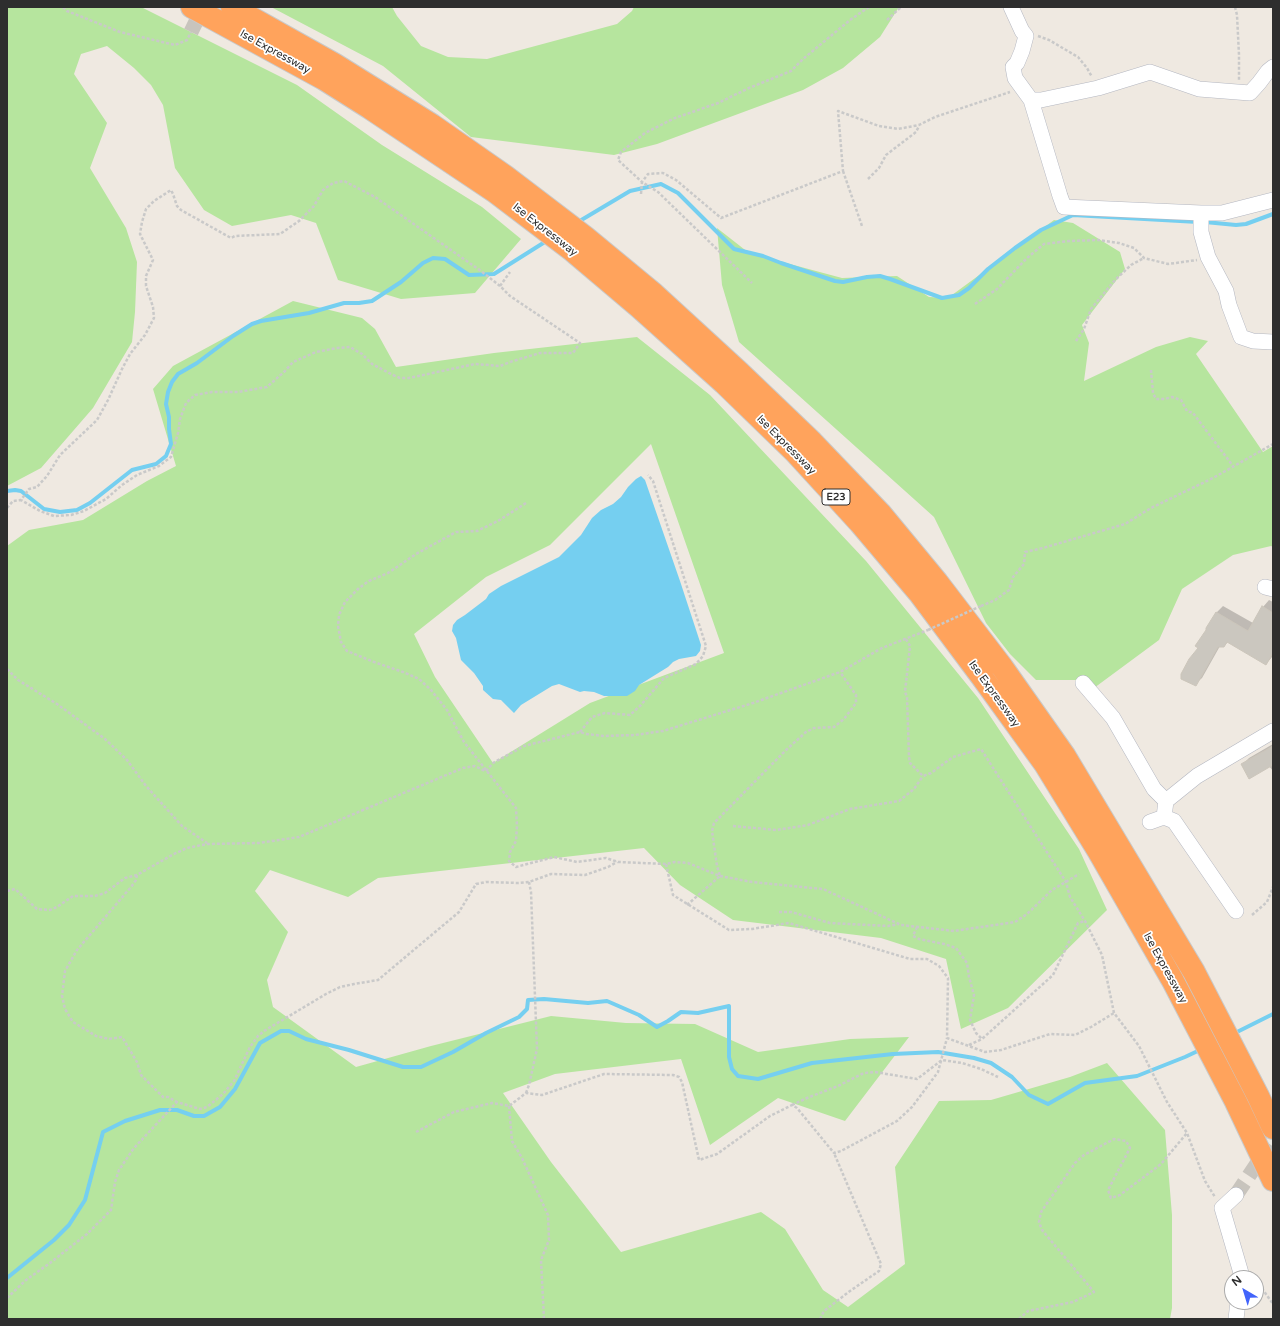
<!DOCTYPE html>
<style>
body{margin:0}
#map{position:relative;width:1280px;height:1326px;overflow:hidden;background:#efe9e1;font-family:"Varela Round",sans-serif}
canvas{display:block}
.frame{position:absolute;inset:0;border:8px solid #2e2e2e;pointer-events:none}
.north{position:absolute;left:1224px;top:1270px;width:40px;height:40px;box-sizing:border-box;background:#fff;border:1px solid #ababab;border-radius:50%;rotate:322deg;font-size:11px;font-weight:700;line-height:16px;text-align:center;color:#2e2e2e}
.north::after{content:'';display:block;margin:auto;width:14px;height:18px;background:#4264fb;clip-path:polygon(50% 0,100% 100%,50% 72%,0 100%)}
</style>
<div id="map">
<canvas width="1280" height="1326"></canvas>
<div class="frame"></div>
<div class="north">N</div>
</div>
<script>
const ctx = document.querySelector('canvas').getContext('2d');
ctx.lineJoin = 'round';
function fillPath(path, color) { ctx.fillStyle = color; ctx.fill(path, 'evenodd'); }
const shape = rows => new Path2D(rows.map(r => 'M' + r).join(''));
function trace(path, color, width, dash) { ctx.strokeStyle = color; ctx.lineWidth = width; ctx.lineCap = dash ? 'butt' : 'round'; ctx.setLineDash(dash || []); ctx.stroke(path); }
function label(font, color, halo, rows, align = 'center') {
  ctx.font = font + ' "Varela Round",sans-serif'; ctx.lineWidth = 3.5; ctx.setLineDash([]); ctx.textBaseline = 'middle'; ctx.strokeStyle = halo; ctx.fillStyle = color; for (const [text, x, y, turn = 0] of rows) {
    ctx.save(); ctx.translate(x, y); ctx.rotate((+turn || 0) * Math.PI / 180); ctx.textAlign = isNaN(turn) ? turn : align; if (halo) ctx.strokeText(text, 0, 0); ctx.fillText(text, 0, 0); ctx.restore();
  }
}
fillPath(shape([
 [7,7,141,7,297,85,382,145,482,207,521,239,475,293,401,299,338,280,316,223,291,215,232,226,204,210,175,168,163,105,151,85,134,68,107,46,81,54,74,74,107,123,90,168,126,228,137,262,135,312,132,342,93,408,41,468,7,486],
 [271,7,392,7,397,16,421,46,448,57,487,59,617,24,632,11,634,7,899,7,880,37,843,68,803,90,657,144,614,155,471,137,383,66],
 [1054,220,1073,223,1120,252,1125,269,1082,325,1089,343,1084,381,1156,347,1190,337,1208,341,1196,354,1263,452,1273,446,1273,547,1271,546,1233,555,1182,589,1159,640,1094,688,1075,680,1036,680,1010,654,986,623,934,517,739,342,722,285,717,228,749,253,842,278,897,276,929,297,948,298],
 [293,301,362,318,375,329,396,367,494,353,637,337,710,395,866,561,978,698,1079,849,1107,910,1008,1008,961,1029,946,959,881,938,733,920,680,885,644,848,378,878,348,897,270,870,255,891,288,932,267,980,273,1007,356,1067,431,1046,551,1016,626,1023,695,1024,758,1052,850,1039,909,1037,845,1121,778,1098,710,1145,681,1059,555,1074,503,1093,551,1162,621,1252,761,1212,785,1229,823,1290,848,1307,905,1264,895,1167,939,1101,991,1100,1070,1077,1107,1063,1165,1130,1172,1215,1172,1308,1170,1319,7,1319,7,546,29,530,83,520,147,481,176,466,153,389,173,366],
 [651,444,724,653,590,703,493,763,435,677,414,634,486,577,550,545]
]), '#b6e59e');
fillPath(shape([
 [641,476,645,480,680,581,701,645,700,651,696,656,679,659,673,662,668,667,639,685,635,691,627,696,604,696,594,692,584,691,580,692,559,684,552,686,521,705,514,713,501,700,493,699,483,690,483,686,474,673,461,660,456,638,452,631,453,625,457,620,465,615,486,599,489,594,501,586,559,557,581,535,592,518,601,510,613,504,621,497,628,487,636,479]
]), '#75cff0');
fillPath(shape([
 [1269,600,1273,602,1272,657,1266,664,1228,642,1224,646,1220,646,1202,678,1195,684,1199,647,1216,613,1223,606,1253,623,1263,607],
 [1273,744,1273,771,1269,766,1242,765,1249,758]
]), '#0003');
trace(shape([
 [578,222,630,191,661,184,678,193,734,249,763,256,781,263,835,281,843,282,867,277,880,276,890,279,942,298,959,295,969,288,988,269,1015,248,1041,230,1073,215,1198,222],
 [1205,222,1236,225,1246,224,1273,214],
 [7,491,15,490,21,491,44,509,60,512,77,510,90,503,132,470,156,464,166,456,171,444,169,429,169,417,166,404,168,392,172,382,178,374,197,363,233,336,252,324,261,321,309,313,344,303,359,303,372,301,401,282,423,263,433,258,445,259,469,275,494,274,548,240],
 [1233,1034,1273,1014],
 [7,1278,54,1240,69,1225,85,1200,103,1132,125,1121,160,1110,177,1110,194,1116,204,1116,220,1107,235,1089,260,1043,281,1031,289,1031,306,1039,349,1050,403,1067,421,1067,453,1052,486,1033,519,1017,527,1009,528,1000,544,999,588,1003,607,1001,639,1015,657,1027,668,1021,681,1012,698,1013,729,1006,729,1057,732,1069,738,1076,758,1079,812,1063,893,1054,938,1052,974,1058,991,1063,1012,1077,1029,1095,1048,1104,1085,1083,1137,1076,1185,1057,1202,1049]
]), '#75cff0', 4);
const building = shape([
 [1262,606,1273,613,1273,653,1266,665,1227,642,1224,647,1218,647,1196,686,1181,679,1181,674,1189,659,1198,648,1195,646,1206,630,1206,628,1216,612,1248,631,1262,606],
 [1273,746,1273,765,1249,779,1241,764,1273,746]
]);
fillPath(building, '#cbc7bf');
trace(building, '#cbc5ba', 1);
trace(shape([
 [191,32,203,7],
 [1236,1195,1273,1140]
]), '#c8c4bd', 15, [15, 8]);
const minor = shape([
 [1011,7,1022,31,1026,36,1022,51,1017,63,1013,67,1015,78,1031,100,1060,196,1064,207,1201,213,1201,232,1208,257,1226,291,1229,305,1241,337,1253,341,1273,342],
 [1031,100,1041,100,1098,88,1150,72,1199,89,1250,93,1259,83,1268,71,1273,67],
 [1201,213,1222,213,1273,200],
 [1265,587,1273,589],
 [1083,683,1113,718,1154,789,1166,801],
 [1164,817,1174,821,1236,911],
 [1150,822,1164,817,1166,801,1197,776,1273,731],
 [1236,1195,1222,1208,1241,1273,1240,1278],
 [1236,1319,1238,1302]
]);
const motorway = shape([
 [192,7,324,79,370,108,494,191,573,251,638,306,724,383,795,452,860,523,920,594,982,677,1045,764,1099,852,1173,981,1236,1102,1273,1180],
 [232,7,334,64,432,125,505,176,585,237,654,294,739,372,812,442,880,513,937,582,1002,667,1064,755,1194,972,1258,1096,1273,1128]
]);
trace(minor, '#b4b7c1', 16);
trace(motorway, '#c9c9c9', 24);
trace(shape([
 [63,7,67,11,120,32,175,45,187,40,191,32],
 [869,7,850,20,803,59,791,71,749,88,718,103,675,118,645,133,621,152,618,160,642,182,648,174,663,173,676,180,721,218,843,171,838,111,879,126,898,129,919,125,935,117,1010,92],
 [1235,7,1237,15,1239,55,1239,80],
 [887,20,901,7],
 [1038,36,1049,40,1078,57,1087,68,1092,77],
 [843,171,862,226],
 [868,179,879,168,886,155,916,132,919,126],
 [641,194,642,182,658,192,752,283],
 [500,286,510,272],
 [975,304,997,289,1027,258,1044,244,1069,241,1098,240,1119,243,1134,248,1144,258,1168,264,1197,260],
 [1076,341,1084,329,1091,309,1115,280,1131,265,1144,258],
 [1151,370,1153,393,1156,399,1165,399,1172,397,1181,400,1187,411,1193,413,1233,466],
 [526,503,498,521,477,531,456,532,416,554,388,573,369,581,359,588,345,602,339,615,338,626,341,642,347,651,374,662,403,672,419,679,431,690,447,710,464,742,516,808,517,826,516,841,510,852,509,861,516,867,554,857,577,862,606,858,618,862,666,864,675,862,688,863,720,876,752,882,823,889,901,925,954,931,1015,922,1027,914,1052,890,1079,874],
 [7,508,13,501,21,500,29,489,37,487,47,476,60,455,97,420,108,400,122,369,130,354,145,335,154,318,153,307,146,286,146,276,153,260,140,234,142,222,146,209,154,201,171,190,173,194,177,206,181,210,231,238,235,236,280,234,299,221,314,206,323,190,333,183,344,181,375,197,481,271,500,286,510,296,580,343,573,353,540,353,510,362,500,366,475,364,409,378,400,378,393,375,372,364,362,354,350,347,337,348,316,352,293,362,285,371,267,387,238,392,212,392,195,395,186,403,180,419,178,433,171,457,159,466,137,475,122,485,106,499,84,511,71,515,54,516,40,511,21,500],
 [981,606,995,600,1009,590,1013,577,1024,564,1025,552,1043,548,1125,524,1151,508,1213,478,1273,444],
 [906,639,910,646,905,692,907,697,909,757,910,763,923,776,931,773,953,757,981,749,1066,882,1070,897,1085,921,1102,955,1114,1013,1139,1046,1167,1102,1187,1133,1205,1181,1215,1197],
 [7,669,18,680,57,704,105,739,127,760,146,786,182,826,207,843],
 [580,732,592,717,605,713,630,715,641,705,664,678,696,664,703,656,706,646,653,481,648,475],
 [486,771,493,763,524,746,580,732,586,734,604,736,635,735,663,731,753,703,840,672,882,648,928,630],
 [733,826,776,830,808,825,850,809,899,801,914,789,923,776],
 [666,864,673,895,729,930,752,929,789,923,910,959,927,959,939,966,948,978,947,1038,985,1052,1001,1050,1050,1034,1075,1035,1091,1027,1114,1013],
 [137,875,136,880,131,887,77,950,65,971,62,996,65,1009,73,1022,96,1036,109,1039,122,1037,137,1062,141,1075,163,1097,168,1097,177,1102],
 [7,891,15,889,37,909,50,910,57,907,73,896,95,896,105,893,125,878,137,875,172,855,187,848,207,844,259,843,299,837,463,768,475,766,485,771],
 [687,905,720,876,717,866,712,831,714,823,786,750,806,732,814,728,834,727,844,719,856,703,856,695,840,672],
 [779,912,791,912,830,923,888,926,899,924],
 [1252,915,1267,902,1273,887],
 [917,927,913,936,919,939,944,944,956,948,967,963,969,977,974,995,970,1020,976,1033,982,1039],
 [969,1045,982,1039,1053,975,1078,923,1085,921],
 [526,1093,529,1085,537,1049,531,892,529,882],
 [792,1105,807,1098,838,1086,864,1073,875,1072,917,1079,942,1060,962,1063,981,1069,998,1077],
 [509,1106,512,1141,522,1158,548,1215,549,1240,541,1260,544,1319],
 [416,1132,454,1112,492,1103,509,1106,526,1093,542,1095,604,1074,673,1075,679,1077,682,1082,699,1160,717,1154,770,1116,792,1105,797,1108,834,1153,841,1151,897,1121,912,1107,938,1072,947,1038],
 [1256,1280,1273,1304],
 [7,1298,26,1280,50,1263,87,1234,111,1210,115,1182,119,1170,134,1148,177,1102,200,1109,207,1107,223,1094,234,1081,250,1047,258,1036,264,1031,326,994,340,987,354,984,378,980,459,912,476,884,486,882,518,883,529,882,551,874,585,875,608,867,617,862],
 [820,1319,824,1311,850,1291,879,1271,881,1264,834,1153],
 [1019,1319,1028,1311,1073,1302,1094,1292,1042,1230,1039,1222,1041,1212,1075,1163,1084,1155,1114,1139,1126,1141,1130,1148,1108,1190,1111,1198,1120,1195,1161,1164,1187,1133]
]), '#c9c9c9', 2.5, [3, 2]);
trace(minor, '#fff', 15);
trace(motorway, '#ffa35c', 22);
trace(shape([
 [928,630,981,606]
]), '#c9c9c9', 2.5, [3, 2]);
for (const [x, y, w] of [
 [836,497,28]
]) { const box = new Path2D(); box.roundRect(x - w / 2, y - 8, w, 16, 3); ctx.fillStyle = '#fff'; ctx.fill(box); trace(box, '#2e2e2e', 1); }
label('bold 10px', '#2e2e2e', null, [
 ["E23",836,497]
]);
label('11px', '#2e2e2e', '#fff', [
 ["Ise Expressway",275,52,29],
 ["Ise Expressway",545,230,38],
 ["Ise Expressway",786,445,45],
 ["Ise Expressway",994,694,54],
 ["Ise Expressway",1165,968,61]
]);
</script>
